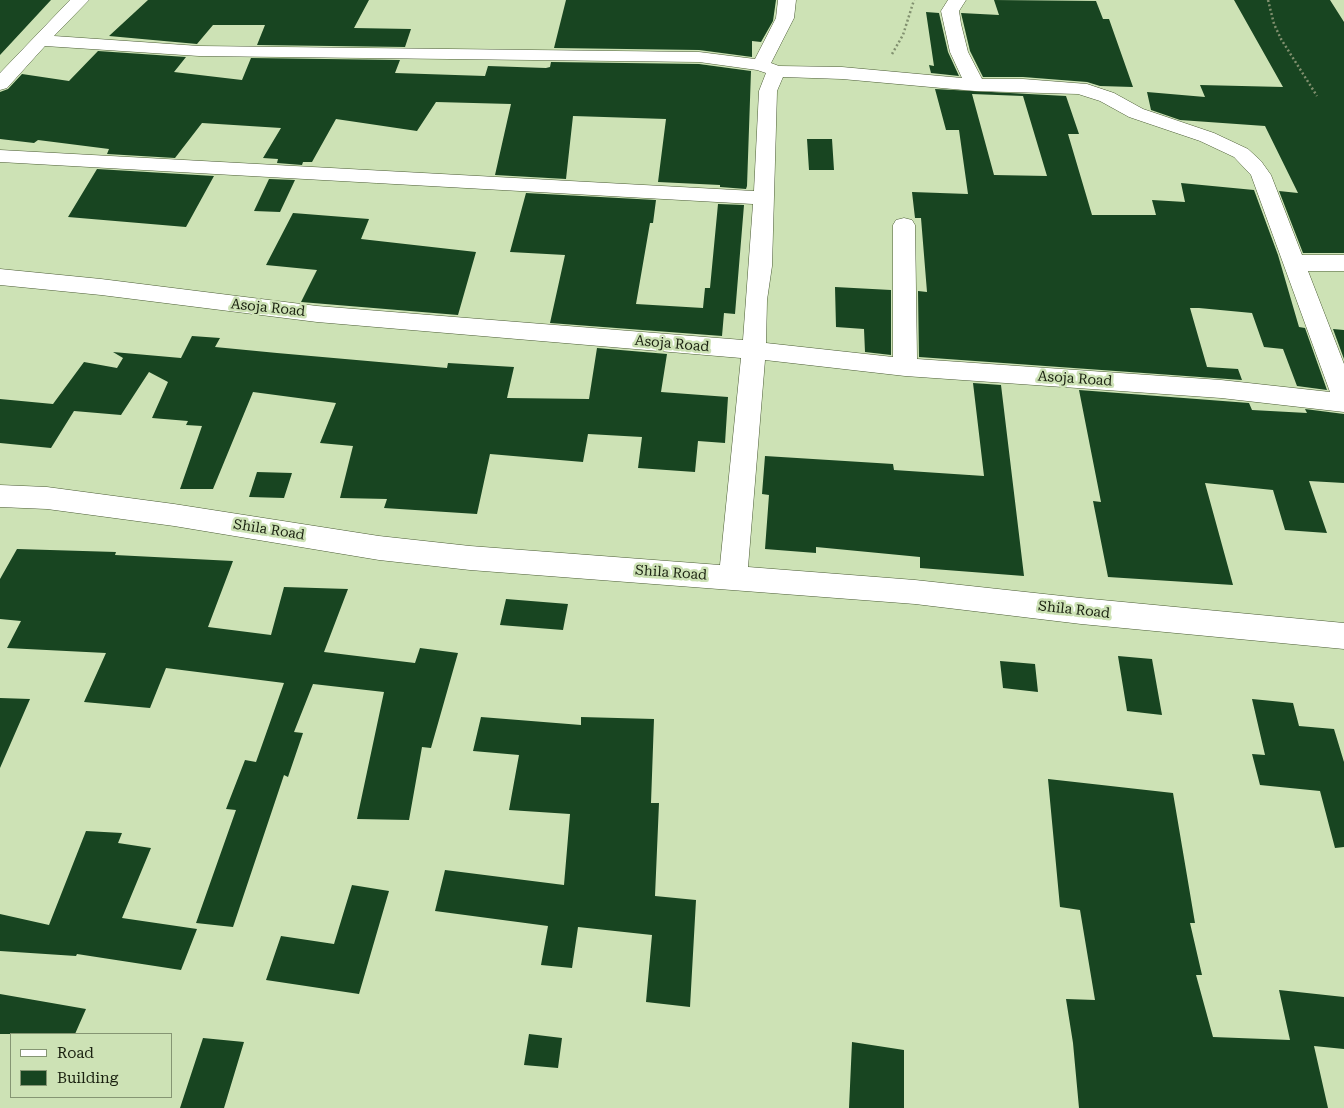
<!DOCTYPE html>
<style>
body{margin:0}
#map{position:relative;width:1344px;height:1108px;overflow:hidden;background:#cde2b5;font-family:"Roboto Serif",serif}
canvas{display:block}
.legend{position:absolute;left:10px;top:1033px;width:162px;height:65px;box-sizing:border-box;background:#cde2b5;border:1px solid #859573;margin:0;padding:6px 9px;list-style:none;font-size:15px;color:#1a2110}
.legend li{display:flex;align-items:center;gap:10px;height:25px}
.legend b{width:25px;border:1px solid #859573}
</style>
<div id="map">
<canvas width="1344" height="1108"></canvas>
<ul class="legend">
<li><b style="height:6px;background:#fff"></b>Road</li>
<li><b style="height:14px;background:#184521"></b>Building</li>
</ul>
</div>
<script>
const ctx = document.querySelector('canvas').getContext('2d');
ctx.lineJoin = 'round';
function fillPath(path, color) { ctx.fillStyle = color; ctx.fill(path, 'evenodd'); }
const shape = rows => new Path2D(rows.map(r => 'M' + r).join(''));
function trace(path, color, width, dash) { ctx.strokeStyle = color; ctx.lineWidth = width; ctx.lineCap = dash ? 'butt' : 'round'; ctx.setLineDash(dash || []); ctx.stroke(path); }
function label(font, color, halo, rows, align = 'center') {
  ctx.font = font + ' "Roboto Serif",serif'; ctx.lineWidth = 5; ctx.setLineDash([]); ctx.textBaseline = 'middle'; ctx.strokeStyle = halo; ctx.fillStyle = color; for (const [text, x, y, turn = 0] of rows) {
    ctx.save(); ctx.translate(x, y); ctx.rotate((+turn || 0) * Math.PI / 180); ctx.textAlign = isNaN(turn) ? turn : align; if (halo) ctx.strokeText(text, 0, 0); ctx.fillText(text, 0, 0); ctx.restore();
  }
}
fillPath(shape([
 [0,0,51,0,0,55],
 [148,0,369,0,354,28,411,29,405,47,257,45,265,25,213,25,197,44,109,36],
 [566,0,776,0,773,21,761,42,752,41,752,57,699,50,554,48],
 [994,0,1096,1,1103,19,1109,19,1133,87,1100,86,1087,82,1023,77,983,77,970,51,961,13,999,15],
 [1234,0,1330,0,1344,22,1344,253,1303,253,1279,191,1298,193,1265,126,1180,120,1151,110,1147,92,1205,97,1200,85,1283,87],
 [926,12,939,13,948,52,959,76,931,73,929,65,934,66],
 [98,51,186,57,174,72,242,80,251,58,400,60,395,73,485,76,488,66,546,68,550,67,551,62,699,64,751,71,747,186,746,189,720,187,720,185,658,182,666,119,573,116,566,179,495,175,511,104,436,102,417,131,336,119,312,162,303,162,302,165,277,163,278,159,263,158,281,128,202,123,175,158,107,154,109,149,38,140,34,143,0,139,0,92,8,89,22,74,69,81],
 [935,89,1066,96,1079,134,1068,134,1092,215,1156,215,1152,200,1185,202,1181,183,1254,190,1278,255,1299,327,1305,328,1327,390,1297,386,1283,349,1264,347,1252,313,1199,308,1190,308,1207,367,1238,369,1242,380,919,357,918,291,927,292,921,218,915,218,912,192,968,194,959,130,946,130],
 [972,94,1023,96,1047,176,994,175],
 [807,139,832,139,834,170,809,170],
 [97,169,214,176,186,227,68,217],
 [269,179,295,180,280,212,254,211],
 [526,193,656,200,653,223,650,223,636,304,703,308,705,288,710,288,718,204,744,205,735,314,724,313,722,336,550,323,565,255,510,252],
 [293,213,369,219,361,239,476,252,458,315,301,302,317,270,266,265],
 [835,287,891,290,891,355,865,352,864,329,836,327],
 [1333,329,1344,330,1344,359],
 [192,336,220,338,215,347,277,353,447,368,448,363,514,367,507,398,589,399,597,348,667,354,661,392,728,397,725,443,698,441,695,472,638,468,642,437,588,434,583,462,490,454,477,514,384,508,387,499,340,498,353,446,320,443,336,403,253,392,213,489,180,489,202,426,186,425,188,421,152,418,168,382,149,372,121,415,74,411,51,448,0,443,0,399,53,404,84,362,117,368,123,358,113,352,181,358],
 [973,383,1001,385,1024,576,920,568,920,557,816,547,816,553,765,549,769,495,762,494,765,456,893,464,894,470,984,476],
 [1079,390,1249,403,1252,410,1307,413,1305,409,1344,414,1344,483,1309,481,1327,533,1285,530,1273,490,1205,483,1233,585,1108,577,1093,501,1101,502],
 [257,472,292,473,284,498,249,497],
 [17,549,116,552,115,555,233,561,208,627,271,635,284,587,348,589,324,652,415,663,420,648,458,653,431,748,422,747,409,820,357,819,384,692,313,684,294,732,303,733,288,777,284,775,233,927,196,923,236,810,226,809,245,760,256,762,284,683,166,668,150,708,84,702,106,653,7,648,21,621,0,619,0,579],
 [506,599,568,604,563,630,500,625],
 [1118,656,1152,659,1162,715,1127,711],
 [1000,661,1035,664,1038,692,1003,688],
 [0,698,30,699,0,768],
 [1252,699,1293,703,1299,726,1334,729,1344,762,1344,847,1335,848,1320,791,1260,785,1252,754,1265,755],
 [481,717,581,725,581,717,654,719,651,803,659,803,655,896,696,900,690,1007,646,1002,652,935,578,927,572,968,541,965,548,926,435,911,445,870,564,885,570,814,509,810,519,755,473,751],
 [1048,779,1173,793,1195,923,1190,923,1202,975,1196,975,1213,1037,1290,1040,1279,990,1344,997,1344,1049,1314,1046,1328,1108,1079,1108,1073,1043,1066,999,1095,1000,1080,910,1060,907],
 [86,831,122,833,118,843,151,848,122,918,197,929,181,970,77,954,76,956,0,951,0,914,49,925],
 [352,885,389,891,359,994,266,980,281,936,334,944],
 [0,994,86,1009,75,1034,0,1034],
 [529,1034,562,1038,558,1068,524,1065],
 [203,1038,244,1042,224,1108,180,1108],
 [852,1042,904,1050,904,1108,849,1108]
]), '#184521');
const street = shape([
 [70,0,89,0,54,36,199,46,699,52,755,59,776,18,778,0,796,0,794,18,771,63,779,66,842,67,962,78,950,52,941,11,948,0,966,0,959,11,961,24,968,52,982,79,1023,79,1087,84,1114,93,1143,109,1214,133,1248,149,1261,161,1271,175,1302,255,1344,255,1344,271,1308,271,1344,364,1344,412,1221,398,905,376,765,360,748,567,915,580,1081,598,1344,623,1344,649,1081,624,915,604,470,570,379,560,174,526,47,509,0,507,0,485,47,487,174,504,379,536,470,546,720,565,741,358,317,322,101,295,0,285,0,269,101,279,317,306,743,340,753,204,0,162,0,150,754,191,759,91,766,73,757,70,699,62,199,56,45,46,7,88,0,90,0,73,70,0],
 [783,77,842,79,975,91,1078,94,1100,101,1129,117,1200,141,1234,157,1251,175,1330,392,1221,380,917,359,915,225,912,220,904,218,896,220,893,225,893,357,766,343,767,300,772,266,777,91,783,77]
]);
trace(street, '#4b5c35', 1);
trace(shape([
 [1268,0,1274,24,1281,39,1317,96],
 [892,54,903,35,914,0]
]), '#81906f', 2.5, [2, 2.5]);
fillPath(street, '#fff');
label('14px', '#1a2110', '#cde2b5', [
 ["Asoja Road",268,308,6],
 ["Asoja Road",672,344,5],
 ["Asoja Road",1075,379,4],
 ["Shila Road",269,530,9],
 ["Shila Road",671,573,4],
 ["Shila Road",1074,610,6]
]);
</script>
